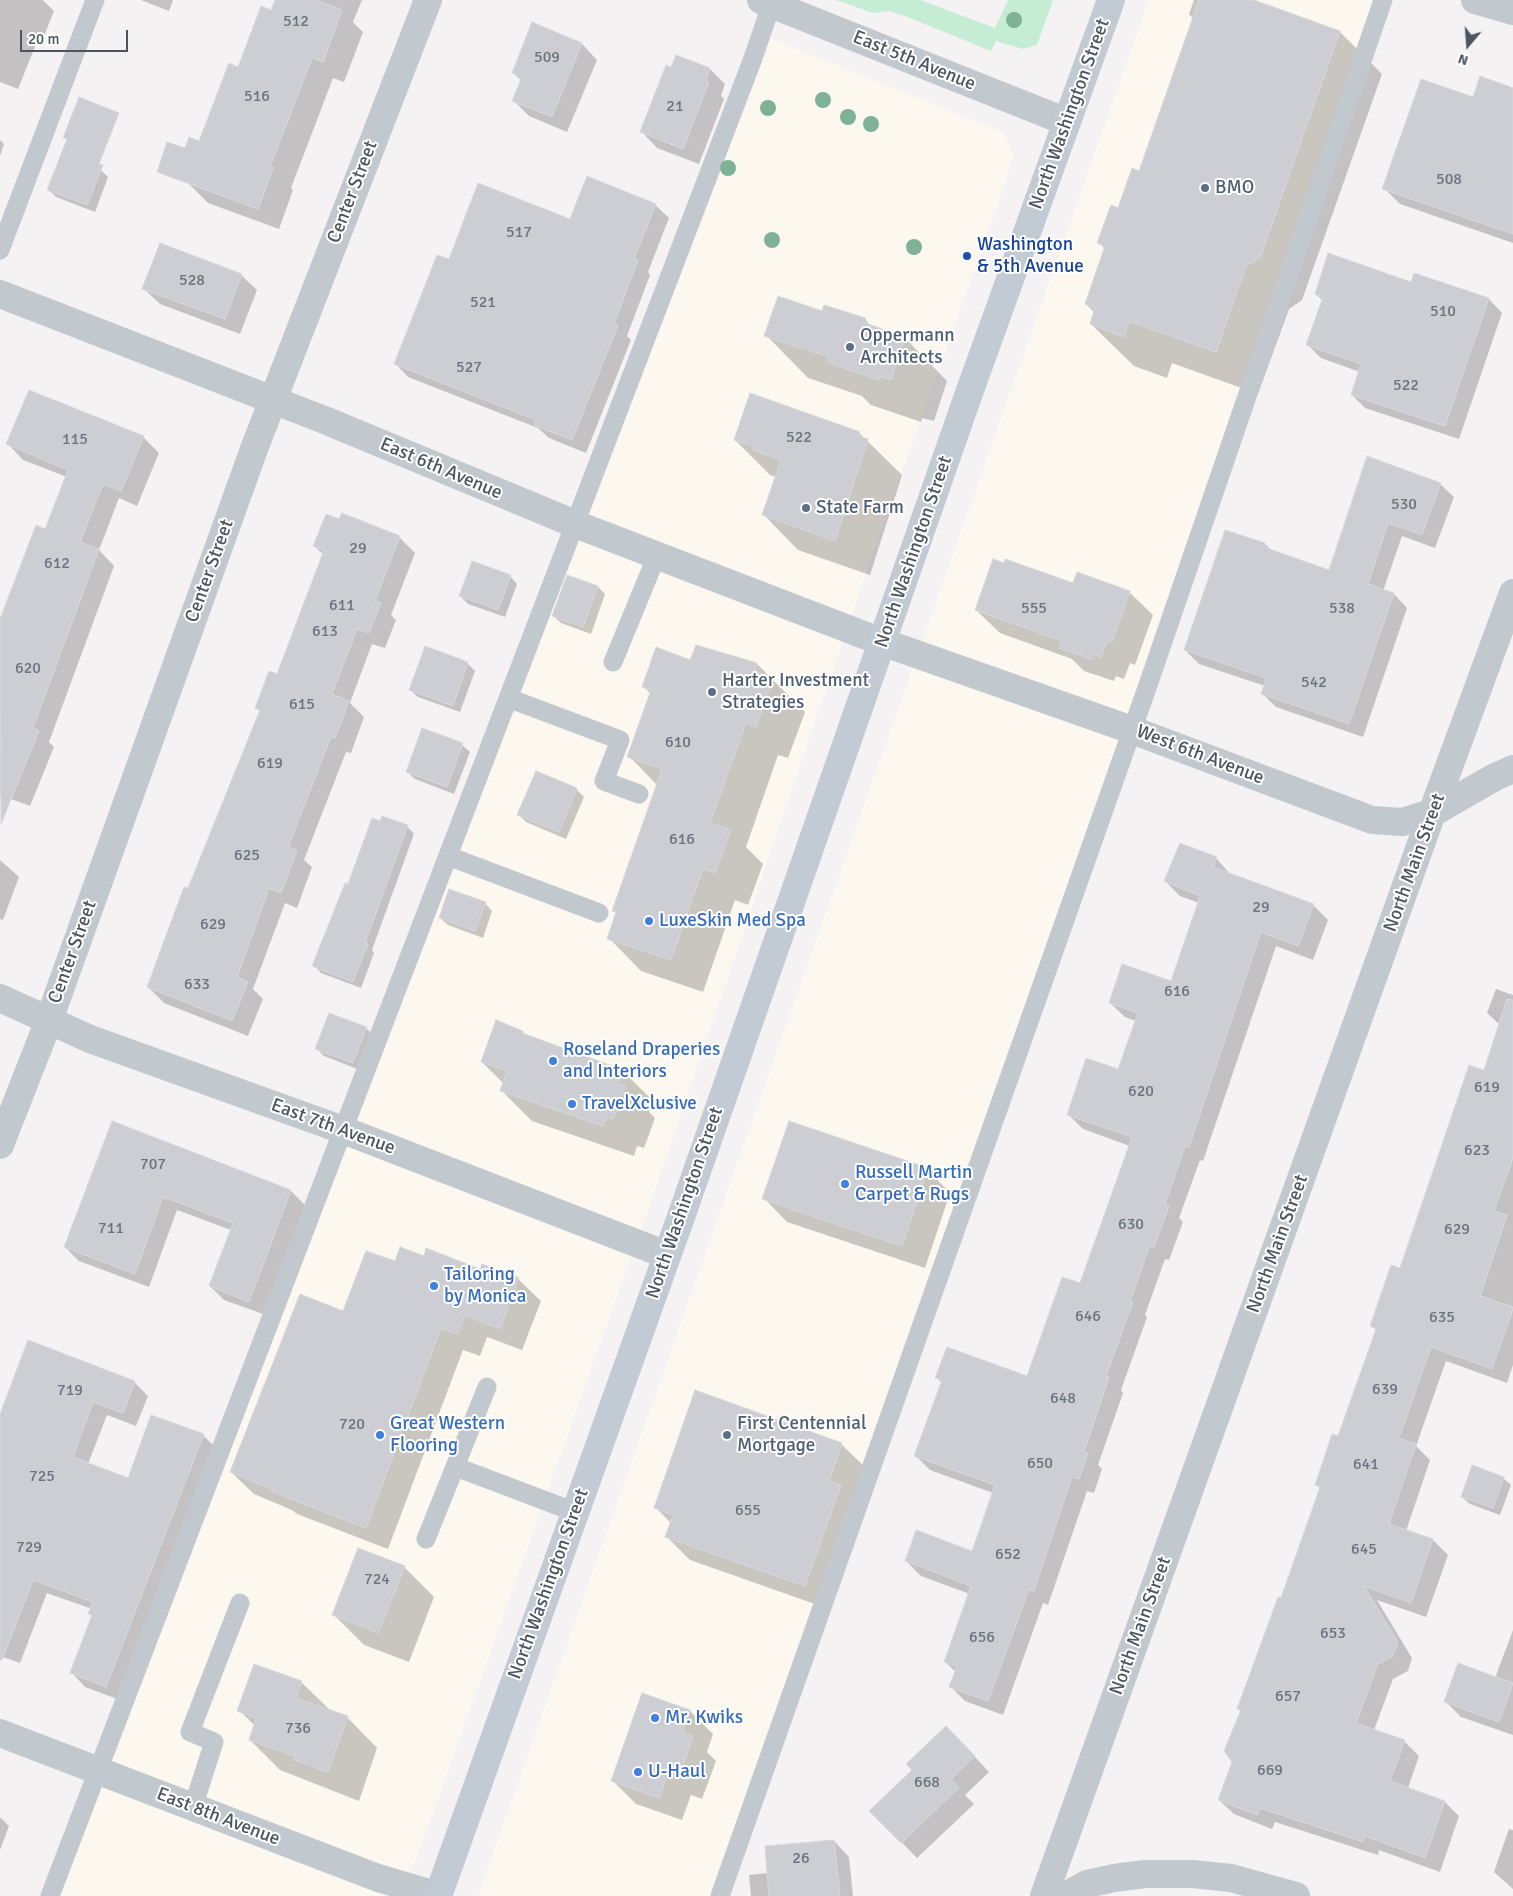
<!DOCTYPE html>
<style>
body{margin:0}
#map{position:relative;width:1513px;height:1896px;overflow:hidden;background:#f4f2f2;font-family:Signika,sans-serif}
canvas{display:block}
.north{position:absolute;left:1443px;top:20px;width:50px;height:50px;-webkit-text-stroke:4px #fff;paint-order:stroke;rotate:198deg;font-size:14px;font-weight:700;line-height:20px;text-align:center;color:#4b555e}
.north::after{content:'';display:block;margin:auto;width:18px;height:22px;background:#4b555e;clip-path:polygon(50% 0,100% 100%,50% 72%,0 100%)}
.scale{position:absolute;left:20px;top:30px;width:108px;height:22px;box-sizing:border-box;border:2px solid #4b555e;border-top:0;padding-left:6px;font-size:15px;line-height:18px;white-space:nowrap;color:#4b555e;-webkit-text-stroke:4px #fff;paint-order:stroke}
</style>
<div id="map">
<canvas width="1513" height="1896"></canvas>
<div class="north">N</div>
<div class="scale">20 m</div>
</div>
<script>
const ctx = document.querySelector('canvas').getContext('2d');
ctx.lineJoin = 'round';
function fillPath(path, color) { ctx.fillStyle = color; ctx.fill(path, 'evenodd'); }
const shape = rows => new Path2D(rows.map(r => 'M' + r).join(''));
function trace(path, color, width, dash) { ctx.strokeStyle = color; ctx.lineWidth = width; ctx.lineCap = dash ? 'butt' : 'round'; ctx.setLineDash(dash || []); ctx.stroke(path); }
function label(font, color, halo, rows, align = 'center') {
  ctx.font = font + ' Signika,sans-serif'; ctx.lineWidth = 4; ctx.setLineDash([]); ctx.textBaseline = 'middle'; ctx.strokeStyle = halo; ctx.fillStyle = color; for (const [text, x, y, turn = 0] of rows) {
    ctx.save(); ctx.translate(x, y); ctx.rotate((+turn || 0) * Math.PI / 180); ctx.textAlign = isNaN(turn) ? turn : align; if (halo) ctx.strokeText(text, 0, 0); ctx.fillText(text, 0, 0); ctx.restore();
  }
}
fillPath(shape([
 [1149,0,1392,0,723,1896,478,1896],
 [760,34,1004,133,1013,155,1008,176,871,558,663,1167,426,1833,401,1896,48,1896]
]), '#fcf8ef');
fillPath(shape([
 [836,0,920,0,995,28,1008,0,1053,0,1037,45,1023,49,996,41,991,51,905,16,889,11,873,13]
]), '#c5edd4');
fillPath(shape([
 [0,0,43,0,54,11,42,41,38,39,18,89,0,82],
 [141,0,173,0,169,11],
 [276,0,362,0,353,22,363,32,344,82,333,78,291,188,293,190,279,229,208,203,187,182,239,68,272,11],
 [1194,0,1250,0,1340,32,1382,74,1302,300,1289,309,1258,394,1172,363,1167,378,1134,366,1091,324,1095,313,1086,304,1105,249,1099,243,1139,173,1194,19,1189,14],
 [533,24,582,44,597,60,567,132,529,116,513,100,522,81,513,73],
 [710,69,725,84,721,96,724,99,699,164,657,148,642,132],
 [1513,89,1513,243,1400,204,1384,188,1473,98],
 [0,140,4,144,0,156],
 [101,170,108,177,95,212,56,197,49,190],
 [655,205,669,218,648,272,650,275,627,336,631,340,586,453,549,438,538,428,408,377,395,363,571,221],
 [241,275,257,290,240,334,160,304,144,289],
 [1415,275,1489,299,1502,313,1459,439,1365,408,1352,395,1360,372,1321,358,1307,344,1323,301,1316,294,1412,283],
 [864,319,872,327,905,338,947,381,934,421,922,418,921,422,871,405,862,396,808,378,766,335],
 [859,433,902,475,870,575,798,550,764,515,777,477,770,475,735,440],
 [143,437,159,453,137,506,119,498,99,550,114,566,49,742,54,747,30,806,0,795,0,623,36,527,46,531,67,477,23,460,8,444],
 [1368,457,1440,484,1454,497,1435,548,1402,536,1383,591,1394,594,1407,608,1363,737,1276,707,1262,693,1265,686,1199,664,1185,650,1265,544,1273,552,1329,572],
 [340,521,399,537,415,553,391,615,396,620,385,648,372,644,350,703,364,717,351,753,346,752,304,860,312,867,297,908,285,903,253,989,263,999,248,1036,164,1003,148,987,261,712,256,708,278,676,324,555,314,546],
 [510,576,517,584,505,617,468,604,460,596],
 [1074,585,1129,592,1153,615,1135,665,1130,663,1124,679,1116,676,1114,681,1084,671,1072,659,1000,633,976,610],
 [598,587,605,594,591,634,561,623,553,616],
 [728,654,757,664,805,712,788,758,778,755,746,847,763,864,748,905,735,900,703,992,641,971,609,938,617,914,614,910,657,785,629,756,651,694,643,686,691,661,727,657],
 [467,663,475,671,460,712,418,697,410,690],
 [462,745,470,752,454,794,415,779,407,772],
 [576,789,584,797,566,839,526,822,519,815],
 [407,826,414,834,372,950,374,953,361,988,321,973,314,965,348,886],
 [1216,858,1230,874,1313,905,1328,920,1313,960,1276,946,1203,1161,1200,1160,1179,1218,1183,1222,1169,1260,1165,1259,1145,1315,1147,1317,1121,1390,1123,1393,1098,1465,1102,1469,1094,1493,1087,1491,1048,1605,1043,1603,1003,1715,965,1701,951,1687,956,1672,945,1662,970,1594,921,1576,906,1561,972,1552,993,1493,930,1470,915,1455,942,1383,937,1378,1027,1378,1081,1285,1130,1146,1083,1129,1068,1114,1119,1070,1136,1021,1125,1017,1110,1003,1172,982,1199,903,1180,896,1165,881],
 [0,860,19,877,3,920,0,919],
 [485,903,492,911,483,938,448,925,440,918],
 [1496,989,1513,995,1513,1365,1507,1383,1446,1361,1416,1446,1430,1460,1406,1531,1433,1540,1448,1555,1426,1617,1377,1600,1412,1658,1408,1671,1393,1679,1374,1730,1404,1741,1419,1756,1408,1788,1445,1802,1459,1816,1440,1872,1379,1850,1378,1855,1275,1822,1272,1829,1234,1814,1219,1800,1233,1762,1241,1711,1239,1709,1282,1600,1321,1489,1316,1485,1339,1438,1377,1331,1372,1326,1401,1269,1485,1072,1500,1025,1487,1013],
 [497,1022,523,1032,528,1037,623,1071,653,1101,649,1112,655,1118,644,1148,637,1146,634,1156,532,1121,502,1091,504,1084,482,1062],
 [366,1028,373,1035,360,1070,324,1056,317,1049],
 [113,1123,291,1191,305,1205,263,1314,224,1300,210,1286,231,1230,177,1210,149,1287,79,1261,65,1247],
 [927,1169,950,1193,925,1268,787,1222,764,1198],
 [424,1258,518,1279,541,1301,522,1350,487,1337,480,1356,463,1350,388,1549,297,1514,292,1510,254,1494,231,1472,344,1313,396,1263],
 [134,1382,148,1396,136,1426,107,1415,88,1464,129,1479,203,1435,217,1449,120,1700,85,1687,72,1673,93,1616,90,1614,92,1609,47,1593,20,1663,0,1656,0,1417],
 [841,1444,865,1467,829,1609,690,1560,667,1537,672,1524,655,1507],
 [1503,1478,1511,1485,1500,1515,1470,1504,1462,1497],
 [404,1567,434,1597,409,1662,364,1645,334,1615],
 [1513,1630,1513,1735,1461,1717,1446,1702,1495,1678],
 [301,1682,332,1712,347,1717,377,1748,359,1801,280,1770,250,1740,255,1726,239,1710],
 [643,1694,690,1711,713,1734,707,1752,716,1761,702,1799,691,1795,682,1820,636,1804,613,1781],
 [962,1743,989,1772,965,1795,974,1804,917,1858,871,1811],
 [0,1817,9,1826,0,1850],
 [1509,1829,1513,1830,1513,1889,1494,1872],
 [834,1841,849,1857,853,1896,751,1896,749,1875,768,1873]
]), '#0003');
const building = shape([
 [275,0,316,0,342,10,323,62,312,58,270,167,273,168,258,209,157,172,167,142,185,148,189,137,199,141,229,63,238,67,261,6,271,10,275,0],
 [1199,0,1254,0,1340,31,1260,258,1246,266,1216,352,1129,321,1124,337,1090,324,1095,308,1085,304,1105,246,1097,243,1111,205,1118,208,1132,168,1139,171,1199,0],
 [532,22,582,43,552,117,512,101,522,77,512,73,532,22],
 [676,55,710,68,706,81,709,82,683,149,640,132,666,65,671,67,676,55],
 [1480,76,1513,88,1513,234,1382,189,1421,79,1473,97,1480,76],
 [79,97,119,113,99,164,103,165,87,205,47,190,67,139,63,138,79,97],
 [587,176,656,204,634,259,638,260,614,324,618,325,572,440,534,425,536,420,394,364,437,255,449,259,478,183,570,219,587,176],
 [160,243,242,274,225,319,142,289,160,243],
 [1328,253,1411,282,1414,273,1489,298,1445,426,1351,395,1361,364,1306,345,1323,297,1315,294,1328,253],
 [778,296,822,311,824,305,865,318,868,324,905,337,891,380,880,376,879,380,827,362,829,357,764,336,778,296],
 [29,390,144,436,121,491,103,484,80,542,99,549,33,728,39,731,1,824,0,619,36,525,45,529,68,470,6,444,29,390],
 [750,393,860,432,858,436,868,439,835,541,762,515,781,460,753,450,754,447,734,440,750,393],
 [1367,456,1441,483,1422,535,1388,523,1368,584,1394,593,1349,724,1261,694,1266,678,1184,650,1225,530,1265,543,1264,547,1329,570,1367,456],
 [342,513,400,536,375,601,381,603,369,633,357,629,332,694,349,701,335,738,331,737,288,847,297,850,281,893,269,888,237,977,248,982,232,1021,147,987,184,887,188,888,260,710,255,708,269,671,277,674,302,608,324,550,313,546,326,514,339,519,342,513],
 [993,559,1004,563,1005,559,1073,583,1077,572,1130,591,1112,642,1107,641,1101,657,1093,654,1091,659,1059,648,1062,641,975,610,993,559],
 [472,561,511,575,498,610,459,596,472,561],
 [567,575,598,586,583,627,552,616,567,575],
 [696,645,757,663,755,671,773,678,756,727,746,723,710,823,731,830,715,873,703,868,671,960,607,939,616,912,612,911,662,769,627,757,651,690,642,687,656,647,690,660,696,645],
 [425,646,468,662,453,706,409,690,425,646],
 [422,728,463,743,447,787,406,772,422,728],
 [536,771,577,788,559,832,517,815,536,771],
 [382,816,408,825,365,943,368,944,353,982,312,966,345,883,348,884,372,818,380,821,382,816],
 [1180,843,1217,857,1213,867,1314,904,1298,946,1261,932,1189,1147,1185,1146,1165,1204,1169,1206,1154,1247,1150,1245,1130,1301,1133,1302,1106,1376,1109,1377,1084,1452,1088,1453,1079,1479,1072,1477,1034,1591,1029,1589,988,1701,949,1687,957,1666,944,1662,971,1586,905,1561,916,1530,972,1551,995,1485,914,1456,942,1380,935,1378,947,1347,1027,1376,1062,1277,1080,1283,1132,1137,1067,1115,1086,1058,1118,1069,1138,1013,1109,1003,1122,964,1171,981,1200,896,1164,881,1180,843],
 [449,889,486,902,475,931,439,918,449,889],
 [1507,999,1513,1000,1513,1158,1494,1211,1507,1215,1480,1296,1513,1307,1513,1309,1492,1369,1431,1347,1399,1438,1416,1444,1389,1524,1433,1539,1411,1603,1364,1586,1398,1642,1393,1656,1378,1664,1356,1723,1405,1740,1390,1781,1445,1801,1425,1858,1365,1836,1363,1842,1260,1808,1257,1815,1218,1800,1232,1762,1224,1751,1241,1710,1237,1709,1278,1597,1281,1598,1320,1487,1315,1485,1332,1434,1338,1436,1376,1329,1370,1326,1391,1265,1400,1268,1469,1065,1484,1070,1507,999],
 [329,1013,367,1027,353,1063,315,1049,329,1013],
 [496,1020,523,1031,522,1033,623,1070,618,1084,625,1086,613,1119,607,1117,603,1126,500,1091,507,1071,481,1062,496,1020],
 [112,1121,291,1190,249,1302,209,1286,233,1223,163,1197,135,1274,64,1247,112,1121],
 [789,1121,928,1168,902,1246,762,1199,789,1121],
 [400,1247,424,1256,426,1248,480,1269,482,1264,519,1278,500,1329,465,1315,458,1334,441,1328,366,1528,273,1492,274,1490,230,1472,300,1294,343,1311,366,1251,395,1261,400,1247],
 [28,1340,135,1381,123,1413,93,1402,73,1457,128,1478,151,1415,204,1434,106,1687,70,1673,92,1615,88,1614,93,1602,33,1580,2,1660,0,1660,0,1414,28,1340],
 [695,1390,842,1443,829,1481,841,1485,805,1586,665,1537,673,1515,654,1508,695,1390],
 [1472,1465,1504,1477,1493,1508,1461,1497,1472,1465],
 [358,1548,405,1566,378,1633,332,1615,358,1548],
 [1458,1663,1513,1683,1499,1722,1444,1702,1458,1663],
 [254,1664,302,1681,296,1698,348,1716,328,1772,294,1760,295,1756,249,1740,256,1718,237,1711,254,1664],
 [642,1693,690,1710,683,1732,693,1736,679,1777,668,1773,659,1798,611,1781,642,1693],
 [946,1726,975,1756,951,1779,959,1788,901,1843,869,1811,912,1770,906,1764,946,1726],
 [834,1840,840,1896,769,1896,765,1846,834,1840]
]);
fillPath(building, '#ccced4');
trace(building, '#d7d8dd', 1);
trace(shape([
 [0,250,95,0],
 [613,662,657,555],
 [508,698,620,740,604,781,639,794],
 [448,856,599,913],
 [456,1467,575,1512],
 [426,1539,487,1387],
 [193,1807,214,1742,190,1732,240,1603],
 [50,1896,752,61,773,0],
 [720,1896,1148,685,1383,0]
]), '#c1c9cf', 19);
trace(shape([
 [761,0,1067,122],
 [1475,0,1513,11],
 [0,294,327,421,575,524,882,642,1132,730,1372,820,1402,822,1432,813,1495,777,1513,769],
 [0,998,90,1039,343,1130,667,1255],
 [0,1145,49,1020,254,449,428,0],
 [0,1733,378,1878,439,1896],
 [1044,1896,1432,813,1513,593],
 [1065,1896,1087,1884,1114,1878,1145,1874,1192,1874,1231,1878,1296,1896]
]), '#c1c9cf', 28);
trace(shape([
 [438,1896,681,1217,969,393,1111,0]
]), '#c2cad4', 28);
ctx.fillStyle = '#7fb197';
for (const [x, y] of [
 [1014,20],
 [823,100],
 [768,108],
 [848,117],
 [871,124],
 [728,168],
 [772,240],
 [914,247]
]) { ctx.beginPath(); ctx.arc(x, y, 8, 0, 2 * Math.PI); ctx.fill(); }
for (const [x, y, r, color] of [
 [1205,188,5,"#5c6f8a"],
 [967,256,5,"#1a4fb4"],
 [850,347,5,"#5c6f8a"],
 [806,508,5,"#5c6f8a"],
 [712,692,5,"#5c6f8a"],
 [649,921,5,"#3f7fe0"],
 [553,1061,5,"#3f7fe0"],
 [572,1104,5,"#3f7fe0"],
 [845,1184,5,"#3f7fe0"],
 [434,1286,5,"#3f7fe0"],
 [380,1435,5,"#3f7fe0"],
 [727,1435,5,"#5c6f8a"],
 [655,1718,5,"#3f7fe0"],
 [638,1772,5,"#3f7fe0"]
]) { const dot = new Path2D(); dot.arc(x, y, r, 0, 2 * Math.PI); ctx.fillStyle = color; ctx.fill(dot); trace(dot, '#fff', 2); }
label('16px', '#6b737c', null, [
 ["512",296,22],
 ["509",547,58],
 ["516",257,97],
 ["21",675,107],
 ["508",1449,180],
 ["517",519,233],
 ["528",192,281],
 ["521",483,303],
 ["510",1443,312],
 ["527",469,368],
 ["522",1406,386],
 ["522",799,438],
 ["115",75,440],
 ["530",1404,505],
 ["29",358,549],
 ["612",57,564],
 ["611",342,606],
 ["555",1034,609],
 ["538",1342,609],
 ["613",325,632],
 ["620",28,669],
 ["542",1314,683],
 ["615",302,705],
 ["610",678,743],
 ["619",270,764],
 ["616",682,840],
 ["625",247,856],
 ["29",1261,908],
 ["629",213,925],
 ["633",197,985],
 ["616",1177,992],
 ["619",1487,1088],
 ["620",1141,1092],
 ["623",1477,1151],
 ["707",153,1165],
 ["630",1131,1225],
 ["711",111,1229],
 ["629",1457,1230],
 ["646",1088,1317],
 ["635",1442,1318],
 ["639",1385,1390],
 ["719",70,1391],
 ["648",1063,1399],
 ["720",352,1425],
 ["650",1040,1464],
 ["641",1366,1465],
 ["725",42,1477],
 ["655",748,1511],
 ["729",29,1548],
 ["645",1364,1550],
 ["652",1008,1555],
 ["724",377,1580],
 ["653",1333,1634],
 ["656",982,1638],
 ["657",1288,1697],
 ["736",298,1729],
 ["669",1270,1771],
 ["668",927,1783],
 ["26",801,1859]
]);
label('19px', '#4b555e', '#fff', [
 ["East 5th Avenue",914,61,22],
 ["North Washington Street",1070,114,-70],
 ["Center Street",353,192,-69],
 ["East 6th Avenue",441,469,23],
 ["North Washington Street",914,552,-71],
 ["Center Street",210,571,-70],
 ["West 6th Avenue",1200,755,21],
 ["North Main Street",1415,863,-70],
 ["Center Street",73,952,-70],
 ["East 7th Avenue",333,1127,20],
 ["North Washington Street",685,1203,-71],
 ["North Main Street",1278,1244,-70],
 ["North Washington Street",549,1584,-70],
 ["North Main Street",1141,1626,-70],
 ["East 8th Avenue",218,1817,21]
]);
label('19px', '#4e5e75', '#fff', [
 ["BMO",1215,188],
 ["Oppermann",860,336],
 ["Architects",860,358],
 ["State Farm",816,508],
 ["Harter Investment",722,681],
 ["Strategies",722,703],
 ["First Centennial",737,1424],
 ["Mortgage",737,1446]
], 'left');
label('19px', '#164399', '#fff', [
 ["Washington",977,245],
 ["& 5th Avenue",977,267]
], 'left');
label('19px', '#366cbe', '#fff', [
 ["LuxeSkin Med Spa",659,921],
 ["Roseland Draperies",563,1050],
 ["and Interiors",563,1072],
 ["TravelXclusive",582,1104],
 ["Russell Martin",855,1173],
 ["Carpet & Rugs",855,1195],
 ["Tailoring",444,1275],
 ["by Monica",444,1297],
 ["Great Western",390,1424],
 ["Flooring",390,1446],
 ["Mr. Kwiks",665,1718],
 ["U-Haul",648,1772]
], 'left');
</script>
